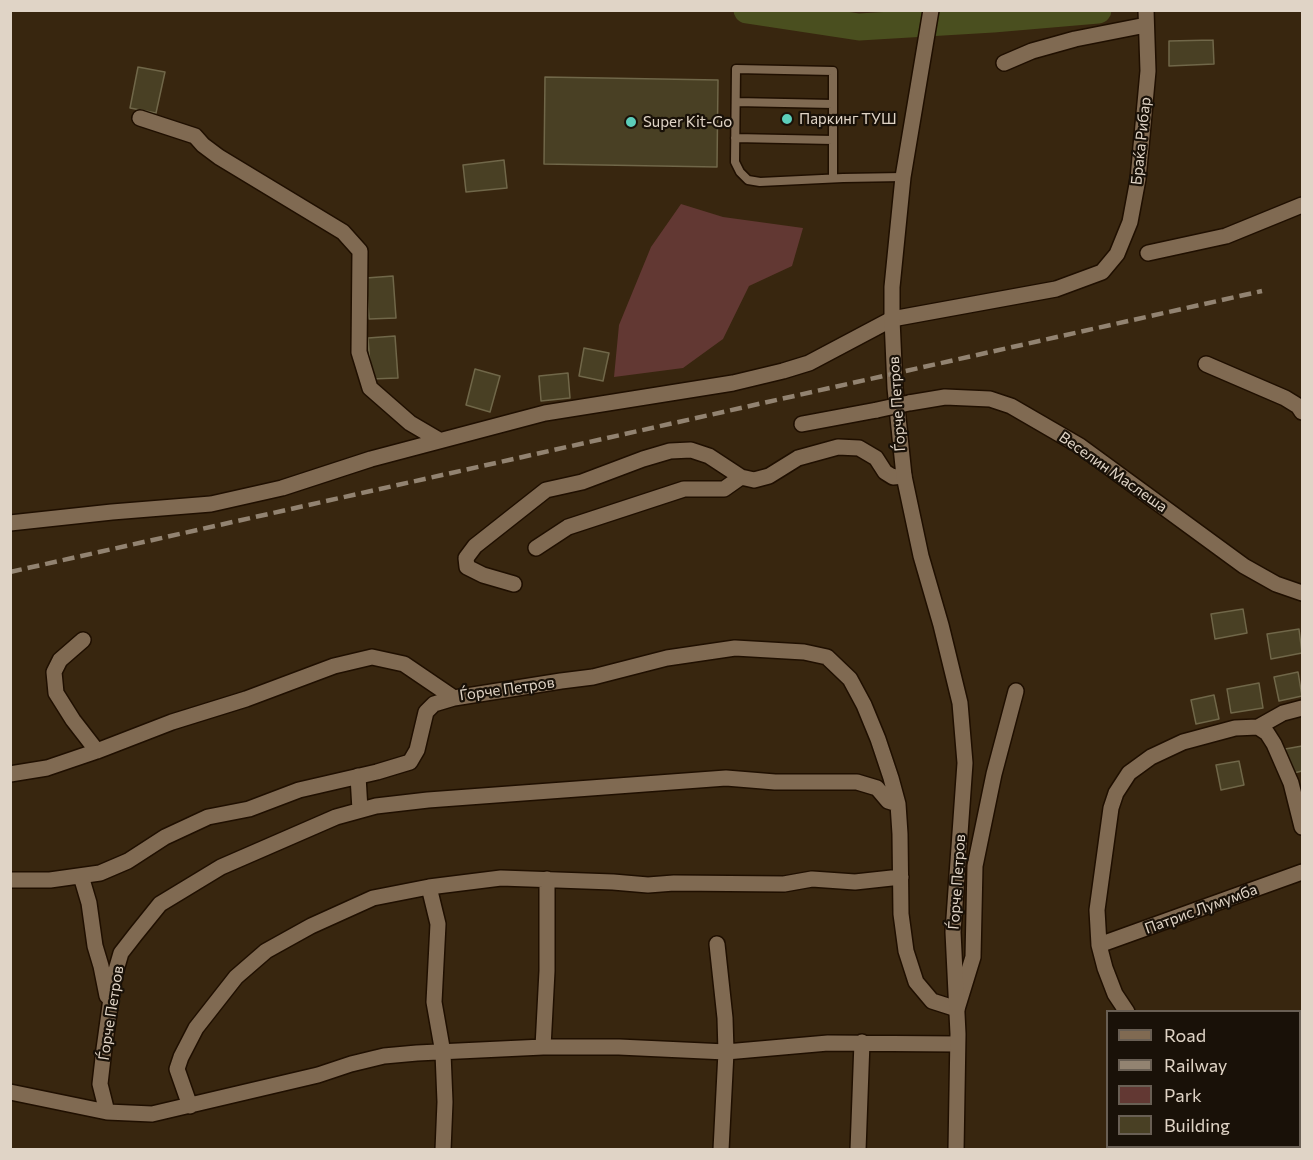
<!DOCTYPE html>
<meta charset="utf-8">
<style>
body{margin:0}
#map{position:relative;width:1313px;height:1160px;overflow:hidden;background:#38260f;font-family:Commissioner,sans-serif}
canvas{display:block}
.frame{position:absolute;inset:0;border:12px solid #e0d4c6;pointer-events:none}
.legend{position:absolute;left:1106px;top:1010px;width:195px;height:138px;box-sizing:border-box;background:#191108;border:2px solid #695f54;margin:0;padding:8px 10px;list-style:none;font-size:18px;color:#e0d4c6}
.legend li{display:flex;align-items:center;gap:12px;height:30px}
.legend b{width:30px;border:2px solid #695f54}
</style>
<div id="map">
<canvas width="1313" height="1160"></canvas>
<div class="frame"></div>
<ul class="legend">
<li><b style="height:8px;background:#806a52"></b>Road</li>
<li><b style="height:8px;background:#928371"></b>Railway</li>
<li><b style="height:16px;background:#623833"></b>Park</li>
<li><b style="height:16px;background:#494024"></b>Building</li>
</ul>
</div>
<script>
const ctx = document.querySelector('canvas').getContext('2d');
ctx.lineJoin = 'round';
function fillPath(path, color) { ctx.fillStyle = color; ctx.fill(path, 'evenodd'); }
const shape = rows => new Path2D(rows.map(r => 'M' + r).join(''));
function trace(path, color, width, dash) { ctx.strokeStyle = color; ctx.lineWidth = width; ctx.lineCap = dash ? 'butt' : 'round'; ctx.setLineDash(dash || []); ctx.stroke(path); }
function label(font, color, halo, rows, align = 'center') {
  ctx.font = font + ' Commissioner,sans-serif'; ctx.lineWidth = 4.5; ctx.setLineDash([]); ctx.textBaseline = 'middle'; ctx.strokeStyle = halo; ctx.fillStyle = color; for (const [text, x, y, turn = 0] of rows) {
    ctx.save(); ctx.translate(x, y); ctx.rotate((+turn || 0) * Math.PI / 180); ctx.textAlign = isNaN(turn) ? turn : align; if (halo) ctx.strokeText(text, 0, 0); ctx.fillText(text, 0, 0); ctx.restore();
  }
}
fillPath(shape([
 [681,204,723,217,803,228,792,266,749,286,723,339,683,368,614,377,619,325,651,247]
]), '#623833');
trace(shape([
 [747,10,859,27,993,19,1098,10]
]), '#4a4f1f', 27);
const building = shape([
 [1213,40,1214,64,1169,66,1169,41,1213,40],
 [138,67,165,72,156,113,130,108,138,67],
 [545,77,718,80,717,167,544,164,545,77],
 [504,160,507,188,466,192,463,165,504,160],
 [393,276,396,318,369,319,366,278,393,276],
 [395,336,398,378,371,379,368,338,395,336],
 [584,348,609,353,603,381,579,376,584,348],
 [475,369,500,376,490,412,466,405,475,369],
 [568,373,570,398,541,401,539,376,568,373],
 [1243,609,1247,633,1215,639,1211,614,1243,609],
 [1299,629,1302,653,1271,659,1267,634,1299,629],
 [1298,672,1302,696,1279,701,1274,677,1298,672],
 [1259,683,1263,708,1231,713,1227,689,1259,683],
 [1214,695,1219,719,1196,724,1191,700,1214,695],
 [1302,746,1302,771,1290,774,1285,749,1302,746],
 [1239,761,1244,785,1221,790,1216,765,1239,761]
]);
fillPath(building, '#494024');
trace(building, '#706749', 1.5);
const service = shape([
 [736,102,833,104],
 [735,138,833,140],
 [833,178,833,71,736,69,735,162,740,172,748,180,760,182,843,178,903,177]
]);
const minor = shape([
 [1004,63,1032,51,1075,39,1146,25],
 [140,118,195,136,203,145,219,157,343,232,360,251,359,352,370,388,410,423,439,440],
 [1148,253,1226,236,1302,205],
 [1206,364,1285,398,1298,406,1302,412],
 [909,403,945,397,990,399,1011,406,1080,446,1244,566,1276,584,1302,593],
 [802,424,877,410],
 [10,523,112,512,211,504,282,488,371,459,545,413,733,383,783,371,809,363,892,319,1056,289,1102,272,1117,254,1130,222,1138,179,1148,71,1146,10],
 [536,548,568,527,684,489,724,489,741,477],
 [514,584,483,575,467,567,466,558,475,546,546,490,582,482,643,459,670,451,691,450,709,456,741,477,754,480,769,476,798,458,838,447,859,448,876,458,885,472,893,477,904,476],
 [83,640,60,660,54,672,56,693,73,720,97,751],
 [1258,727,1267,733,1274,744,1291,783,1302,827],
 [10,774,47,768,97,751,172,722,246,699,334,666,372,657,404,664,454,698],
 [358,776,360,810],
 [81,876,89,903,95,946,101,966,107,996],
 [10,880,50,880,100,873,128,861,165,837,208,817,249,809,299,790,377,772,410,762,417,750,426,712,434,704,454,698,561,681,593,677,667,658,735,648,804,652,827,657,850,679,864,705,878,739,891,778,898,804,900,834,901,914,906,951,916,982,932,1001,957,1009,973,957,975,866,994,774,1016,691],
 [429,887,438,924,434,1002,443,1053,445,1102,443,1150],
 [717,944,725,1018,726,1052,721,1150],
 [1099,945,1302,872],
 [1127,1012,1115,994,1105,968,1099,945,1097,910,1111,808,1116,793,1129,773,1151,757,1183,742,1235,728,1258,727,1283,713,1302,708],
 [1300,1024,1302,1023],
 [543,1047,547,971,547,879],
 [10,1092,107,1112,152,1114,318,1075,351,1064,384,1056,417,1053,543,1047,619,1047,726,1052,828,1043,957,1044],
 [190,1106,177,1069,181,1057,196,1028,236,977,266,951,311,926,373,898,429,887,501,878,613,882,648,885,674,883,784,884,812,879,855,882,901,877],
 [107,1112,100,1084,104,1049,114,977,121,953,135,935,160,904,221,867,336,817,376,806,428,800,726,778,775,782,857,782,877,788,888,801,898,804],
 [858,1150,862,1042],
 [1186,1150,1186,1146]
]);
const tertiary = shape([
 [931,10,903,177,892,287,892,319,895,388,904,476,921,556,941,625,960,703,965,763,953,932,958,1034,956,1150]
]);
trace(service, '#1f0f00', 11);
trace(minor, '#1f0f00', 18);
trace(tertiary, '#1f0f00', 18);
trace(service, '#806a52', 8);
trace(minor, '#806a52', 15);
trace(tertiary, '#806a52', 15);
trace(shape([
 [10,572,1262,291]
]), '#928371', 4.5, [12, 6]);
const minorBridge = shape([
 [877,410,909,403]
]);
trace(minorBridge, '#1f0f00', 18, []);
trace(minorBridge, '#806a52', 15);
for (const [x, y, r, color] of [
 [787,119,6,"#5cceba"],
 [631,122,6,"#5cceba"]
]) { const dot = new Path2D(); dot.arc(x, y, r, 0, 2 * Math.PI); ctx.fillStyle = color; ctx.fill(dot); trace(dot, '#191108', 2); }
label('15px', '#e0d4c6', '#191108', [
 ["Паркинг ТУШ",799,119],
 ["Super Kit-Go",643,122]
], 'left');
label('15px', '#e0d4c6', '#191108', [
 ["Браќа Рибар",1141,141,-84],
 ["Ѓорче Петров",897,404,-94],
 ["Веселин Маслеша",1113,472,35],
 ["Ѓорче Петров",507,689,-8],
 ["Ѓорче Петров",957,882,-86],
 ["Патрис Лумумба",1201,909,-20],
 ["Ѓорче Петров",111,1013,-81]
]);
</script>
